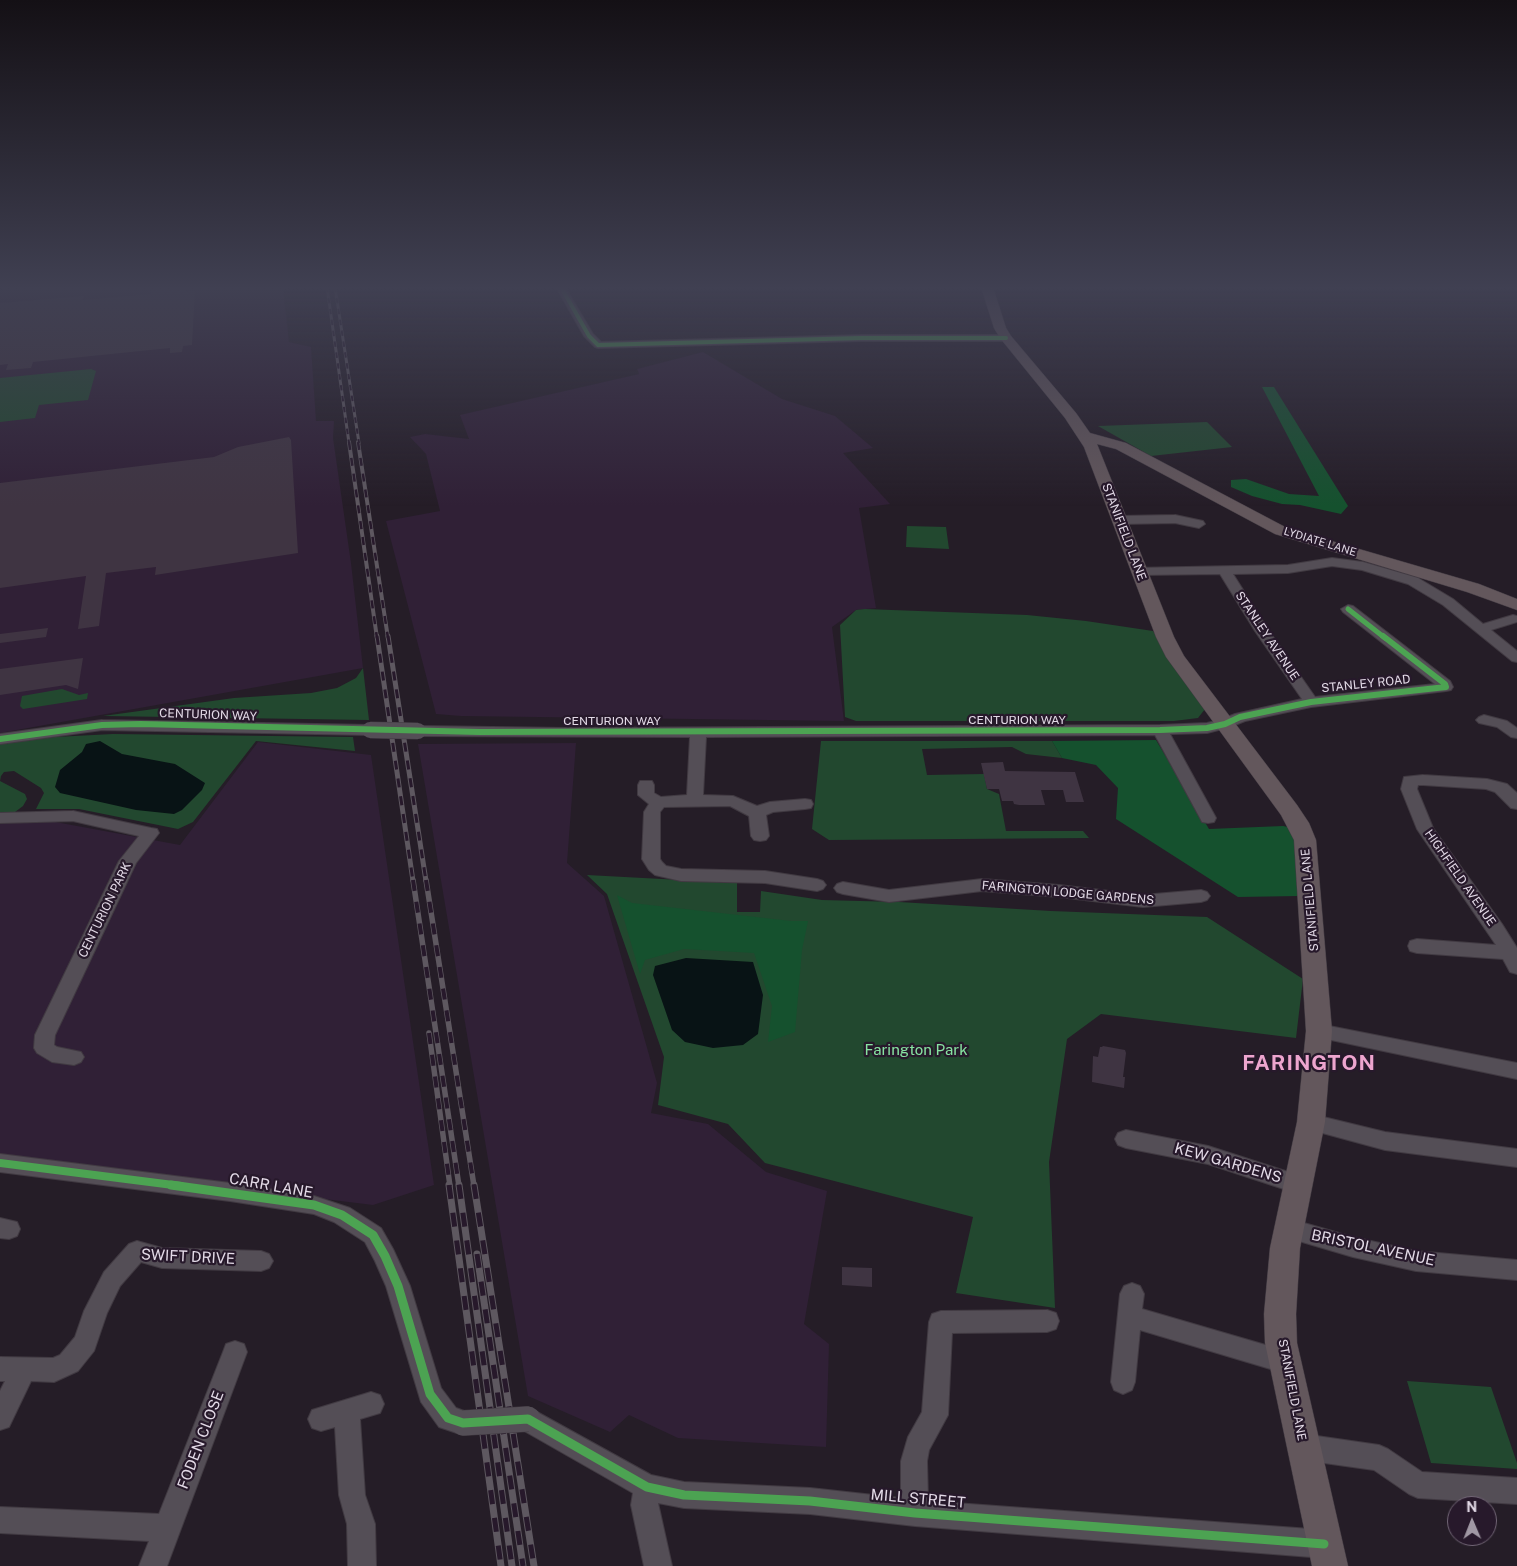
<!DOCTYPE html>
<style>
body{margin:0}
#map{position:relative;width:1517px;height:1566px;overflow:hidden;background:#251d27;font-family:"Public Sans",sans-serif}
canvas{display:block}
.north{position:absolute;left:1447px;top:1496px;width:50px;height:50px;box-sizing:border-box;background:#27192b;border:1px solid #726676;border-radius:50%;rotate:359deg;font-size:14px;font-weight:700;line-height:20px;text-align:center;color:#e3dae7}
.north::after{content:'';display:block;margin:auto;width:18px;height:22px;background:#a098a4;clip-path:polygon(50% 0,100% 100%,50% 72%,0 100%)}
</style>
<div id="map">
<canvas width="1517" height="1566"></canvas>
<div class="north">N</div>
</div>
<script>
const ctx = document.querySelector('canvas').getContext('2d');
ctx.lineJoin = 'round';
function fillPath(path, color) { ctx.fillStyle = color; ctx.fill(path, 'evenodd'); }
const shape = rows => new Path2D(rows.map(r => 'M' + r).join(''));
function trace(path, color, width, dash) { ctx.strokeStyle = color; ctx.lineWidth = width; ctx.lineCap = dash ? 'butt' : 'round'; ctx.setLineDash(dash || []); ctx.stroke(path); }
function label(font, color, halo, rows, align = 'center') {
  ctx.font = font + ' "Public Sans",sans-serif'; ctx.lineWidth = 4.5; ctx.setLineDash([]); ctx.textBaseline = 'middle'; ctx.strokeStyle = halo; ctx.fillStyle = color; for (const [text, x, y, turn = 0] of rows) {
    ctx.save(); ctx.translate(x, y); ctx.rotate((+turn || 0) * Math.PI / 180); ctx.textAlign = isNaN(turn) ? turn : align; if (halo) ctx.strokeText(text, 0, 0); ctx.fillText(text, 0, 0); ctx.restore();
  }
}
fillPath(shape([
 [38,287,283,287,289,342,311,347,316,421,334,421,333,438,351,563,363,668,0,733,0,290],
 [703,352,782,399,835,416,873,448,843,453,890,504,859,508,876,608,856,610,832,627,844,721,461,716,436,714,386,521,440,511,426,454,410,437,425,434,469,439,460,415,639,374,637,369],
 [258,742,371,755,434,1185,373,1205,0,1159,0,823,50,821,180,845],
 [576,743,567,863,604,896,657,1083,651,1113,708,1124,766,1172,827,1191,804,1324,829,1344,826,1447,678,1438,629,1415,610,1432,528,1396,418,744]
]), '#302036');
fillPath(shape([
 [91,369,96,371,88,400,39,405,35,418,0,422,0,378],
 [1207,422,1232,447,1151,456,1098,426],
 [907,526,946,527,949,549,906,547],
 [865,609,1027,615,1086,621,1153,631,1203,703,1205,709,1198,718,1174,721,856,721,845,717,840,625,856,610],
 [363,668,369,720,103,716,234,698,311,693,337,688,356,678],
 [62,689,79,695,88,693,87,699,23,709,20,706,22,696],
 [113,734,353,737,355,751,256,741,193,822,178,829,79,809,36,809,44,793,41,788,14,771,4,772,1,776,0,781,25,794,27,799,23,806,15,812,0,812,0,744,55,737],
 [821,741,1052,741,1062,758,1026,754,1012,747,922,749,927,775,984,774,987,789,999,794,1006,831,1083,831,1089,838,829,840,812,829],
 [587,875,737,883,737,912,760,912,761,891,822,900,899,902,1051,911,1207,917,1303,979,1296,1038,1101,1014,1067,1039,1049,1162,1055,1308,956,1293,973,1217,765,1163,728,1124,658,1105,664,1057,607,894],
 [1407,1381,1491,1387,1517,1463,1517,1469,1431,1463]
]), '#22482f');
fillPath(shape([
 [1262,387,1274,387,1348,506,1341,514,1300,505,1282,504,1252,496,1231,487,1231,480,1246,479,1289,494,1319,496],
 [1156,740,1209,829,1283,826,1297,829,1299,896,1238,897,1116,819,1118,788,1096,765,1062,758,1052,741],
 [617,895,632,903,791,921,808,921,802,950,795,1032,768,1042,772,1006,754,953,684,949,645,960,640,974]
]), '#15512e');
fillPath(shape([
 [100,741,122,754,175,764,205,783,202,790,182,810,174,814,136,810,60,793,55,787,60,770,82,752,86,744],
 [686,958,753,962,763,995,758,1034,743,1045,713,1048,685,1042,672,1030,653,975,655,966]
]), '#081315');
fillPath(shape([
 [187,287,186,292,195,291,192,345,183,346,182,352,170,353,170,348,33,362,31,368,6,370,8,364,0,365,0,303,84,296,83,300,151,294,152,290],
 [289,437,291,440,298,553,155,575,156,567,106,573,99,626,78,629,86,576,0,588,0,483,214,457,238,447],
 [48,628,46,637,0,643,0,634],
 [83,658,78,689,66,685,0,695,0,669],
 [1003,762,1005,771,1075,772,1084,802,1066,802,1063,790,1041,790,1045,805,1019,805,1014,804,1013,801,1002,801,999,789,987,789,981,763],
 [1103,1046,1125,1050,1126,1053,1123,1077,1125,1077,1124,1088,1092,1082,1093,1056,1098,1057,1100,1047,1102,1047],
 [842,1267,872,1268,872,1287,842,1285]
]), '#3f3442');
const minor = shape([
 [556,287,565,287,593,334,601,342,861,335,1006,335,1011,338,1006,341,861,341,598,348,595,347,584,336,556,287],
 [1175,515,1203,521,1205,524,1199,528,1175,523,1120,524,1114,520,1120,516,1175,515],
 [1332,558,1363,562,1418,578,1453,599,1483,624,1513,615,1517,616,1517,622,1491,630,1517,651,1517,662,1512,661,1443,605,1408,584,1362,570,1332,566,1288,573,1233,574,1269,631,1315,697,1435,684,1343,612,1341,609,1348,605,1353,606,1450,681,1453,687,1451,690,1446,691,1311,707,1245,721,1230,727,1207,733,1170,734,1216,818,1214,822,1208,823,1202,822,1200,818,1155,735,706,737,703,795,733,796,757,806,770,802,805,799,811,800,813,804,811,808,805,809,773,812,766,815,769,836,766,840,760,841,754,840,751,836,749,816,730,806,664,807,660,812,660,859,662,862,666,866,681,869,765,871,817,879,823,881,826,885,823,889,817,891,765,883,681,881,655,875,649,870,642,859,644,812,649,804,638,795,638,785,640,781,652,781,654,785,654,793,661,797,687,795,690,737,418,736,413,734,410,731,413,728,418,726,566,728,1160,725,1207,723,1220,720,1235,714,1302,699,1255,631,1220,574,1139,575,1132,571,1134,568,1288,565,1332,558],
 [1484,715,1507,721,1517,728,1517,738,1511,737,1497,727,1479,723,1476,720,1479,717,1484,715],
 [102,720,370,725,375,727,378,730,375,733,370,735,102,730,0,744,0,734,102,720],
 [1423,775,1487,779,1507,784,1517,793,1517,809,1511,808,1495,792,1486,789,1423,785,1418,785,1417,789,1433,828,1502,924,1517,948,1517,974,1510,972,1503,959,1417,953,1410,951,1408,946,1410,941,1417,939,1496,945,1417,829,1401,789,1404,777,1423,775],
 [73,811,151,828,157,829,159,833,136,863,55,1035,54,1045,57,1047,81,1052,84,1057,81,1062,74,1065,52,1062,37,1053,34,1048,35,1035,119,861,139,836,73,821,0,823,0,813,73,811],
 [982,879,1059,885,1143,895,1201,890,1207,892,1210,896,1207,900,1201,902,1143,907,1059,897,982,891,889,902,843,894,837,892,834,888,837,884,843,882,889,890,982,879],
 [1319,1024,1517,1063,1517,1079,1312,1036,1309,1031,1312,1026,1319,1024],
 [1311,1114,1385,1132,1517,1149,1517,1167,1385,1150,1304,1128,1300,1122,1304,1116,1311,1114],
 [1126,1130,1208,1146,1307,1178,1310,1185,1307,1192,1299,1194,1208,1164,1126,1148,1118,1145,1115,1139,1118,1133,1126,1130],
 [0,1154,230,1183,314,1196,350,1208,381,1228,393,1249,410,1286,441,1388,456,1408,472,1414,476,1423,472,1432,463,1435,439,1427,421,1402,386,1286,375,1261,365,1242,334,1222,314,1214,230,1201,0,1172,0,1154],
 [0,1218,17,1222,20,1229,17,1236,9,1239,0,1238,0,1218],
 [1290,1219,1353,1237,1416,1251,1517,1260,1517,1280,1416,1271,1353,1257,1282,1236,1279,1229,1282,1222,1290,1219],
 [137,1241,162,1248,261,1251,269,1254,273,1261,269,1268,261,1271,162,1268,141,1262,120,1286,107,1313,94,1351,78,1371,54,1382,31,1381,9,1427,0,1430,0,1391,5,1381,0,1381,0,1357,53,1358,60,1355,75,1337,84,1311,104,1272,129,1244,137,1241],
 [1132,1283,1140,1286,1144,1294,1142,1309,1293,1353,1296,1361,1293,1369,1284,1373,1140,1330,1135,1382,1132,1390,1123,1394,1114,1390,1111,1382,1120,1294,1124,1286,1132,1283],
 [1047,1310,1056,1313,1059,1321,1056,1329,1047,1332,952,1333,948,1415,929,1450,927,1461,928,1501,1324,1530,1334,1534,1338,1544,1334,1554,1324,1558,915,1526,810,1514,684,1508,658,1503,672,1566,644,1566,631,1505,633,1493,519,1428,515,1419,519,1410,528,1407,651,1475,684,1482,810,1488,901,1498,901,1461,908,1437,922,1412,929,1322,932,1314,941,1311,1047,1310],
 [235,1341,244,1344,247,1352,167,1566,139,1566,149,1541,0,1533,0,1507,159,1514,223,1352,226,1344,235,1341],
 [371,1392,380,1395,384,1404,380,1413,360,1419,365,1495,375,1524,376,1566,348,1566,347,1524,339,1495,335,1427,321,1431,312,1428,308,1419,312,1410,371,1392],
 [1303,1434,1379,1445,1388,1449,1422,1472,1517,1478,1517,1504,1418,1498,1409,1494,1374,1470,1303,1460,1294,1456,1290,1447,1294,1438,1303,1434]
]);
const major = shape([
 [981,287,993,287,1006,328,1011,336,1076,413,1090,433,1126,443,1287,528,1479,584,1517,599,1517,610,1467,592,1275,534,1116,449,1097,444,1174,637,1184,656,1297,805,1309,823,1316,840,1332,1031,1325,1122,1300,1248,1296,1314,1297,1343,1348,1566,1312,1566,1265,1343,1264,1314,1270,1248,1297,1122,1306,1031,1294,840,1281,815,1166,657,1156,637,1084,447,1065,418,1000,338,994,328,981,287]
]);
trace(minor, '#413a42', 2);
trace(major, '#413a42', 1);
fillPath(minor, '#544e56');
fillPath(major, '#63575c');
const railFar4 = shape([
 [327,287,349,443],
 [335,287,359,443]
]);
const railFar3 = shape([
 [349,442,377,638],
 [358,442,388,638]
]);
const railFar2 = shape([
 [377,636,413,881],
 [388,636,426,881]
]);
const railFar1 = shape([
 [413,880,459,1186],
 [426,880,474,1186],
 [429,1033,450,1186]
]);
const rail = shape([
 [449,1185,501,1566],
 [459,1185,512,1566],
 [474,1185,534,1566],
 [477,1254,523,1566]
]);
trace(railFar4, '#5e5860', 3);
trace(railFar3, '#5e5860', 4);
trace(railFar2, '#5e5860', 5);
trace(railFar1, '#5e5860', 5.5);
trace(rail, '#5e5860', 7);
trace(railFar4, '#27192b', 2, [5.5]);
trace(railFar3, '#27192b', 2.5, [8]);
trace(railFar2, '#27192b', 3, [9]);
trace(railFar1, '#27192b', 4, [11]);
trace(rail, '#27192b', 5, [14]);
const minorBridgeFar1 = shape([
 [370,730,418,731]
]);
const minorBridge = shape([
 [463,1423,528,1419]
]);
trace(minorBridgeFar1, '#413a42', 17, []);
trace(minorBridge, '#413a42', 26, []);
trace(minorBridgeFar1, '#544e56', 16);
trace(minorBridge, '#544e56', 25);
trace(shape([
 [561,287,589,336,598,345,861,338,1006,338]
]), '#4ca352', 4);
trace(shape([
 [1348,609,1385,638]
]), '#4ca352', 5);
trace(shape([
 [0,739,102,725,140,724,480,732,1160,730,1207,728,1225,724,1240,717,1311,702,1446,687,1445,684,1383,636]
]), '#4ca352', 6);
trace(shape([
 [0,1163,181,1186]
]), '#4ca352', 8);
trace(shape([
 [171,1185,314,1205,342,1215,373,1235,385,1256,398,1286,430,1394,448,1418,463,1423,528,1419,647,1487,684,1495,810,1501,915,1513,1324,1544]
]), '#4ca352', 9);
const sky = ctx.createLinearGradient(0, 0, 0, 506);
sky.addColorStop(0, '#141015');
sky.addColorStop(0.57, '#404052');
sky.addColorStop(1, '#40405200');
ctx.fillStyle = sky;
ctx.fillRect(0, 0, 1517, 506);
label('11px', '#e3dae7', '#27192b', [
 ["LYDIATE LANE",1320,542,17]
]);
label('12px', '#e3dae7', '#27192b', [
 ["STANIFIELD LANE",1124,532,69],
 ["STANLEY AVENUE",1267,636,56],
 ["STANLEY ROAD",1366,684,-6],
 ["CENTURION WAY",208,715,2],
 ["CENTURION WAY",1017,720],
 ["CENTURION WAY",612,721],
 ["HIGHFIELD AVENUE",1460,878,55],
 ["FARINGTON LODGE GARDENS",1068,893,5],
 ["STANIFIELD LANE",1310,900,-95],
 ["CENTURION PARK",105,910,-64],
 ["STANIFIELD LANE",1292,1390,79]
]);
label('15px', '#87e3a1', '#27192b', [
 ["Farington Park",916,1050]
]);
label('15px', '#e3dae7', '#27192b', [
 ["KEW GARDENS",1228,1163,16],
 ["CARR LANE",271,1186,10],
 ["BRISTOL AVENUE",1373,1248,12],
 ["SWIFT DRIVE",188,1257,3],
 ["FODEN CLOSE",201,1440,-69],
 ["MILL STREET",918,1499,5]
]);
ctx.letterSpacing = '1px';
label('bold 21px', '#eda5ce', '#27192b', [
 ["FARINGTON",1309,1064]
]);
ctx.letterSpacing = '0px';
</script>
